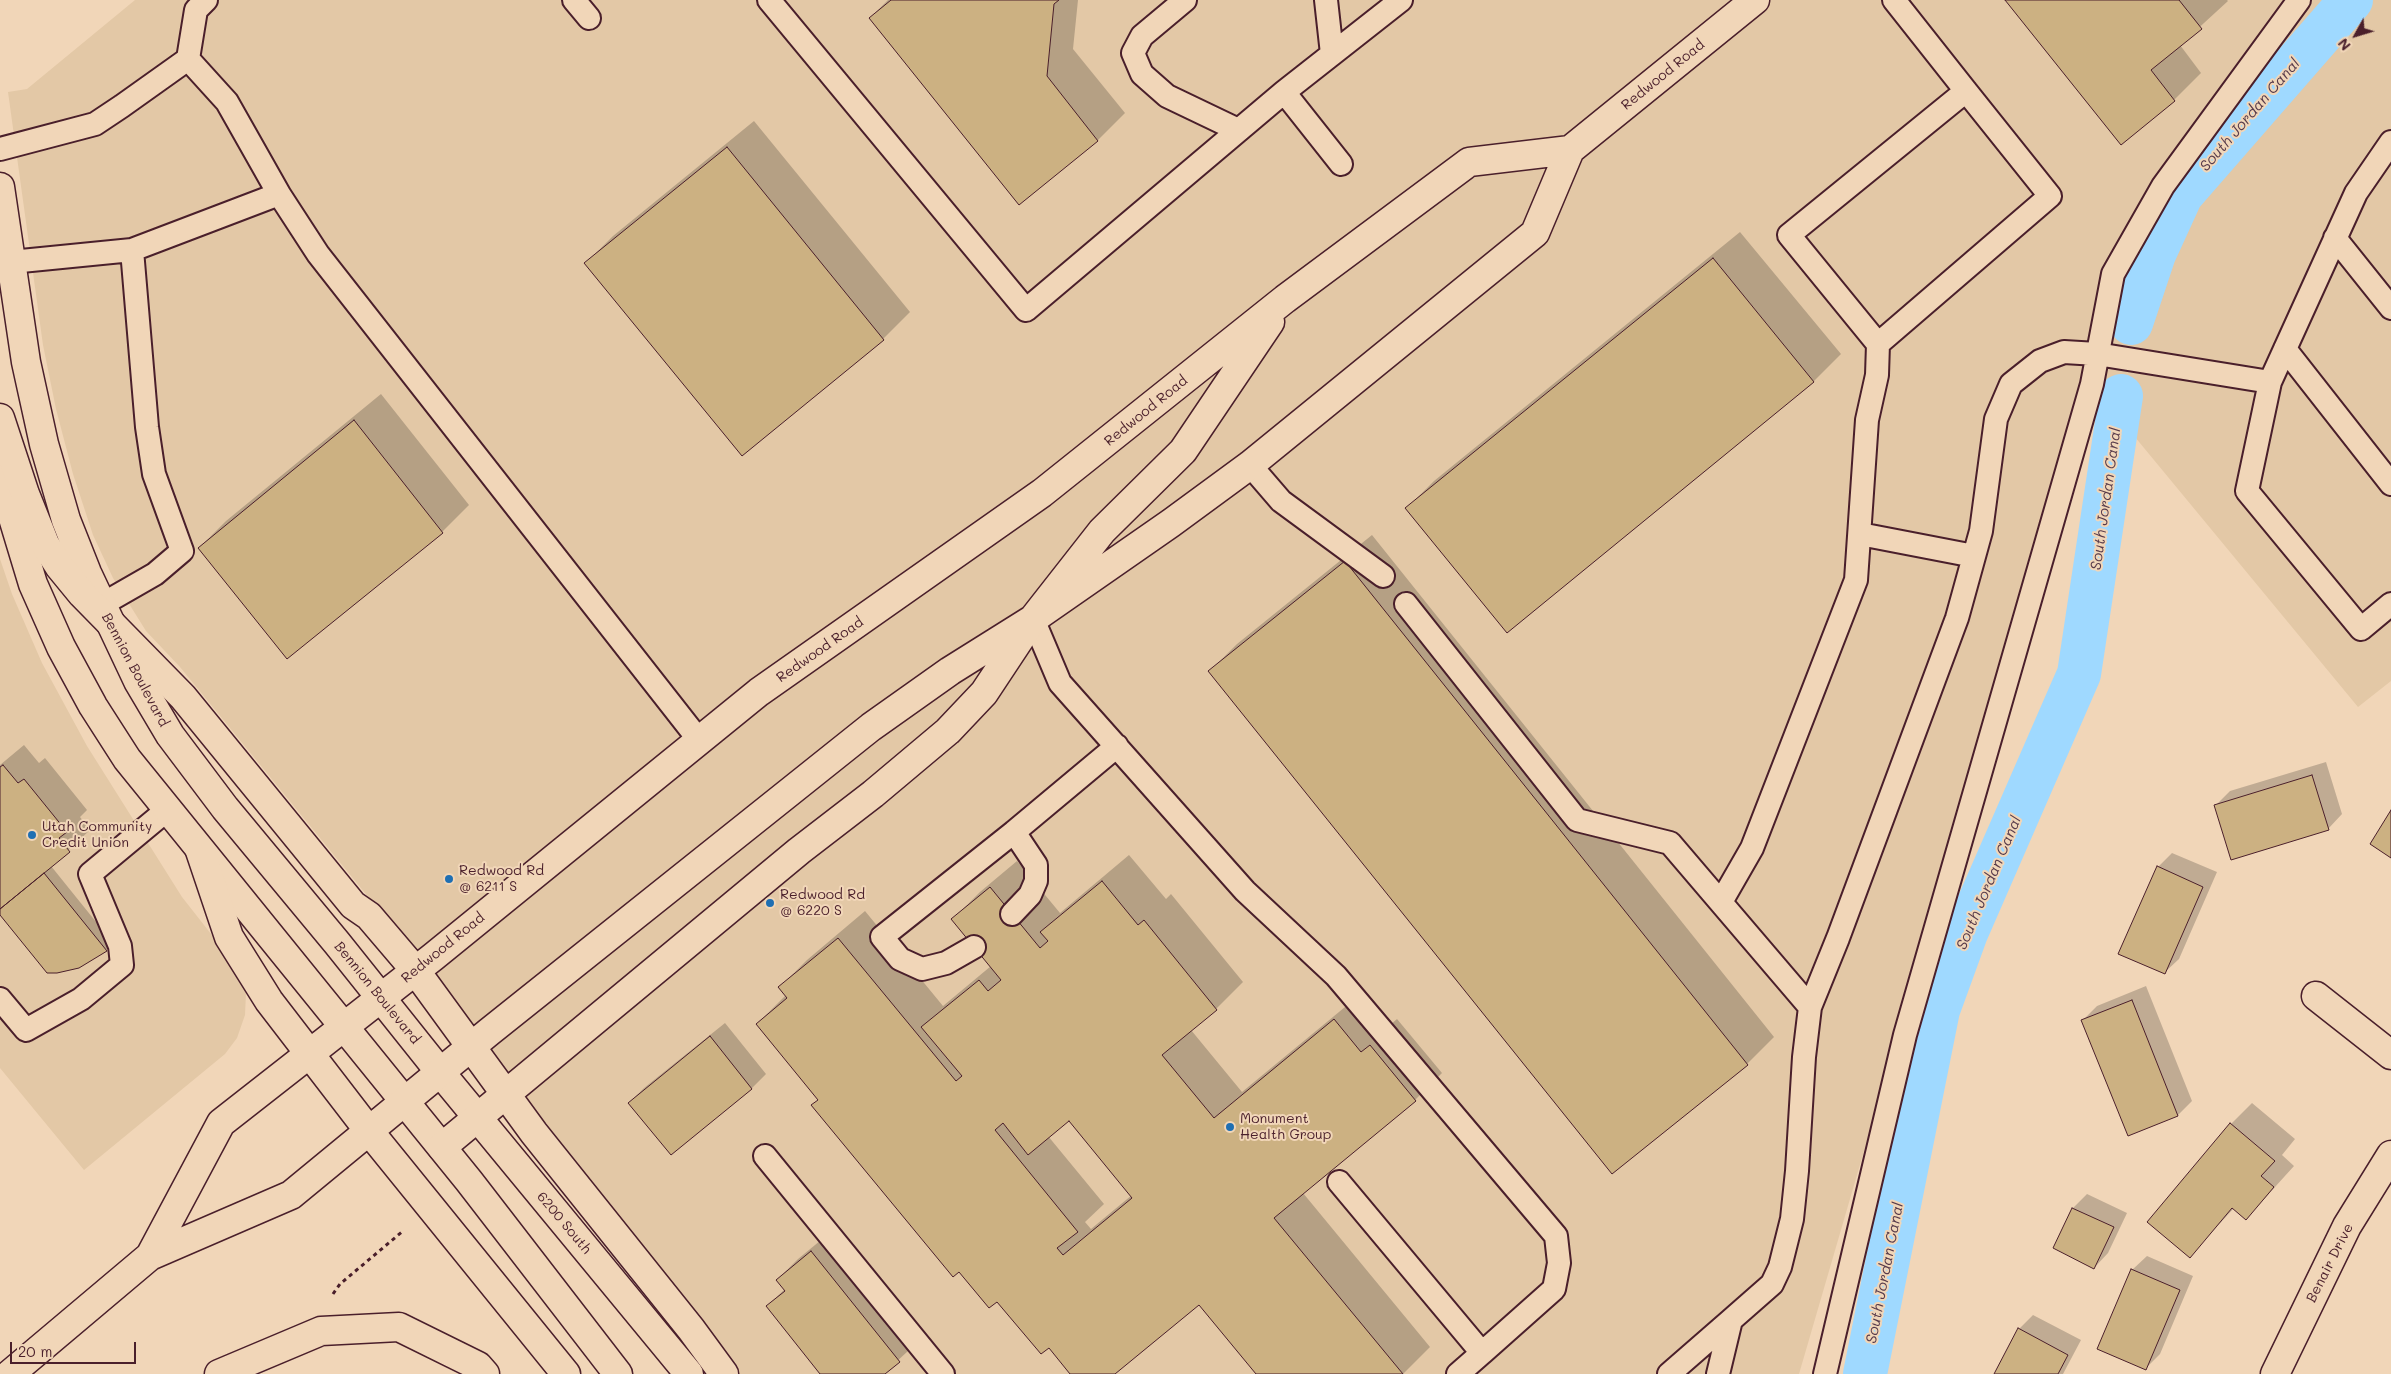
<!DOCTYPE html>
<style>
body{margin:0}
#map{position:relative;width:2391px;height:1374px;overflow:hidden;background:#f1d6b8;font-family:Mali,sans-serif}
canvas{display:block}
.north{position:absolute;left:2331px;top:10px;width:50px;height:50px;-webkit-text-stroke:4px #f1d6b8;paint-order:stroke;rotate:231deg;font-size:14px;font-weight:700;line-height:20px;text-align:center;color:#4a1f2b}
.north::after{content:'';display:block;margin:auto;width:18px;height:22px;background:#4a1f2b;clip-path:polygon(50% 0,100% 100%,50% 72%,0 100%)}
.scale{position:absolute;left:10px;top:1342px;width:126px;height:22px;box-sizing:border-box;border:2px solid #4a1f2b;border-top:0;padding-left:6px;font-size:15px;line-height:18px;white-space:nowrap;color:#4a1f2b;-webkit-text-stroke:4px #f1d6b8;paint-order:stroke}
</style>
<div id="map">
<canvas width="2391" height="1374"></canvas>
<div class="north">N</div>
<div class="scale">20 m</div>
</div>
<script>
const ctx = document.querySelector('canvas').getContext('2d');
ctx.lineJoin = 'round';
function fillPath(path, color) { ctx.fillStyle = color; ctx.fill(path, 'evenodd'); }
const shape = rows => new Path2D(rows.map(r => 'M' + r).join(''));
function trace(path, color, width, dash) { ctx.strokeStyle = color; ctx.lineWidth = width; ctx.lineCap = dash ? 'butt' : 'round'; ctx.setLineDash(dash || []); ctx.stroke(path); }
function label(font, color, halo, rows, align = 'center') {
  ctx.font = font + ' Mali,sans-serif'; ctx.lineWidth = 4; ctx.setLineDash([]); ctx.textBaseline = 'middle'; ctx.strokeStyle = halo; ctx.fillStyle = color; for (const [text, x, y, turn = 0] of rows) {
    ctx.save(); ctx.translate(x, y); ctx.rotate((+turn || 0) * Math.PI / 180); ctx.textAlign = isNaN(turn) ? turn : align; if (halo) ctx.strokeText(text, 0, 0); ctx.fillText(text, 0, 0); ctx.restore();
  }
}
fillPath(shape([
 [135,0,2391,0,2391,681,2358,707,2092,385,1967,815,1866,1144,1799,1374,738,1374,708,1331,569,1159,410,948,180,667,146,631,113,578,93,535,73,474,56,409,43,345,8,92,27,89],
 [0,559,12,594,42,663,87,746,182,897,226,953,242,979,246,993,245,1015,237,1038,225,1054,84,1170,0,1068]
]), '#e3c8a6');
fillPath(shape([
 [888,0,1078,0,1073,49,1125,113,1098,140,1019,203,870,18],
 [2006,0,2227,0,2228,1,2180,45,2201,73,2174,100,2121,143],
 [754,121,910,312,883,339,586,263,613,236],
 [1740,232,1841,354,1814,381,1507,631,1407,508,1434,481],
 [381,394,469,505,442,532,287,657,199,548,226,521],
 [1372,535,1774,1037,1747,1064,1612,1173,1210,671,1237,644],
 [24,745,39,763,45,758,87,810,80,817,90,830,51,866,113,943,106,950,79,967,0,913,0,765],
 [2326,762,2342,814,2328,829,2216,805,2230,791],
 [2172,853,2217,872,2179,959,2164,973,2158,867],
 [1129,855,1166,899,1171,894,1243,982,1216,1009,1191,1030,1242,1092,1362,993,1389,1026,1397,1019,1442,1073,1415,1100,1303,1193,1430,1347,1403,1374,1257,1374,1200,1303,1114,1374,1072,1374,1049,1346,997,1300,813,1105,819,1099,757,1024,786,995,780,987,807,960,865,911,943,1006,991,966,953,919,980,892,1017,861,1060,913],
 [1069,1119,1132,1195,1091,1229,1085,1222,1104,1204,1048,1136],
 [2146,986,2192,1101,2178,1115,2129,1135,2082,1021,2097,1006],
 [725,1023,766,1074,752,1088,671,1153,629,1103,644,1088],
 [2252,1103,2295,1139,2282,1155,2294,1166,2246,1219,2234,1208,2190,1256,2149,1222,2231,1124],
 [2087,1194,2127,1213,2108,1253,2094,1268,2073,1208],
 [832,1231,920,1340,883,1374,822,1374,767,1306,785,1289,777,1280,798,1259],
 [2147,1256,2193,1276,2160,1354,2146,1368,2132,1270],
 [2033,1315,2081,1340,2063,1374,1997,1374,2019,1329]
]), '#0003');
trace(shape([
 [2131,323,2154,254,2181,195,2351,0],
 [1865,1374,1938,1010,1966,933,2079,674,2121,396]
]), '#9fd9ff', 44);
const building = shape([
 [891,0,1059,0,1054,4,1047,76,1098,141,1019,205,869,18,891,0],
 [2005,0,2179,0,2202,29,2151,70,2175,101,2121,145,2005,0],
 [727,147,884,340,742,456,584,263,727,147],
 [1713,258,1814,382,1507,633,1405,508,1713,258],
 [354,420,443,533,287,659,198,548,354,420],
 [1345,561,1748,1065,1612,1174,1208,671,1345,561],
 [3,765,18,783,24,779,67,832,59,838,70,852,0,909,0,767,3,765],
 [2312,775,2329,830,2231,860,2214,805,2312,775],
 [2391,810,2391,858,2370,844,2391,810],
 [2157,866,2203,887,2165,974,2118,954,2157,866],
 [44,873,107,951,79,968,57,973,47,973,0,915,0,909,44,873],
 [1102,881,1138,925,1144,920,1217,1010,1162,1055,1214,1118,1334,1019,1361,1052,1370,1045,1416,1101,1274,1218,1403,1374,1256,1374,1199,1305,1115,1374,1070,1374,1049,1348,1041,1354,997,1302,989,1308,959,1272,953,1277,811,1105,818,1100,756,1024,787,998,778,987,838,938,956,1081,962,1076,921,1027,979,980,988,991,1001,980,951,919,990,887,1040,948,1048,941,1040,932,1102,881],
 [1069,1121,1132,1198,1063,1255,1057,1248,1078,1232,995,1130,1003,1123,1028,1155,1069,1121],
 [2132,1000,2178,1116,2128,1136,2081,1020,2132,1000],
 [710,1036,752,1089,671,1155,628,1103,710,1036],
 [2230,1123,2275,1161,2261,1176,2274,1187,2246,1220,2232,1208,2190,1258,2147,1222,2230,1123],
 [2072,1208,2114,1227,2094,1269,2053,1248,2072,1208],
 [811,1251,900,1362,885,1374,820,1374,766,1306,785,1291,776,1280,811,1251],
 [2131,1269,2180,1290,2146,1370,2097,1349,2131,1269],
 [2018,1328,2068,1355,2058,1374,1994,1374,2018,1328]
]);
fillPath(building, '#ccb182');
trace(building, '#4a1f2b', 1);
const lane = shape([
 [574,0,589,18],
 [769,0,1026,310,1284,92,1401,0],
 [1185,0,1142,36,1133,53,1142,74,1167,96,1238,130],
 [1326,0,1332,54],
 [1894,0,1966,91,2050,196,1878,344,1789,235,1966,91],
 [188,59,227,102,279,194],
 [1284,92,1341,164],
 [0,149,95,124,122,106,188,59,196,10,206,0],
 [2335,238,2391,308],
 [11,262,132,250,279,194,318,254,699,740],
 [2285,349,2391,484],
 [2270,382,2247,491,2361,629,2391,604],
 [1250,465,1281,501,1383,576],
 [1860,534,1974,556],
 [1406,604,1577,820,1670,843,1810,1007],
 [101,605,155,574,182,551,154,474,147,427,132,250],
 [1033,619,1060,683,1245,891,1336,976,1556,1236,1559,1263,1554,1289,1482,1353,1339,1182],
 [1721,902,1752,848,1856,580,1867,420,1877,375,1878,344],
 [1012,914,1030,895,1036,881,1036,865,1014,832],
 [974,947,946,963,922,969,900,959,882,937,1014,832,1117,746],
 [0,999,26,1030,81,999,122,965,120,946,90,874,167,810],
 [765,1156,943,1374],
 [1458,1374,1482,1353],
 [1669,1374,1731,1320],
 [1718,1374,1731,1320,1772,1284,1780,1267,1792,1219,1797,1171,1804,1057,1810,1007,1838,938,1957,618,1981,531,1996,419,2011,384,2040,361,2064,352,2097,354,2270,382,2356,193,2391,142],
 [1825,1374,1905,1035,2092,384,2113,274,2163,186,2299,0]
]);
const street = shape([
 [2316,996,2391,1055],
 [2275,1374,2347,1226,2391,1155]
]);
const secondary = shape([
 [0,187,26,362,44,444,66,520,87,573,138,681,170,735,225,808,337,943,440,1072,689,1374],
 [0,475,33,584,61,647,93,706,127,759,469,1181,618,1374]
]);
const primary = shape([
 [0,418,25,494,45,544,59,566,82,594,183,697,353,905,369,916,415,970,534,1133,691,1329,724,1374],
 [200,851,229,937,269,1001,369,1131,566,1374],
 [442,1147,799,851,873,794,948,731,984,693,1033,619,1102,531,1183,451,1270,322],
 [150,1256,221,1123,433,957,759,692,1042,493,1285,299,1469,162,1570,150],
 [10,1374,150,1256,291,1195,489,1032,871,727,950,671,1033,619,1171,523,1250,465,1535,233,1570,150,1755,0],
 [219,1374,321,1331,399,1327,478,1366,485,1374]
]);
trace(lane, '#4a1f2b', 26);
trace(street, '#4a1f2b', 31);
trace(secondary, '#4a1f2b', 31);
trace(primary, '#4a1f2b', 31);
trace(shape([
 [333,1294,340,1284,403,1231]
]), '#4a1f2b', 3, [4, 4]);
trace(lane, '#f1d6b8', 22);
trace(street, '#f1d6b8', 28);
trace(secondary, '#f1d6b8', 28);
trace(primary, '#f1d6b8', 28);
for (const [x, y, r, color] of [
 [32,835,5,"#1f6fb2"],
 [449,879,5,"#1f6fb2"],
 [770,903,5,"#1f6fb2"],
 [1230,1127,5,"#1f6fb2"]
]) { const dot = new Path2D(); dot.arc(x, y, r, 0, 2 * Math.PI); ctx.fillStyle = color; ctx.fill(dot); trace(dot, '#f1d6b8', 2); }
label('14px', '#4a1f2b', '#f1d6b8', [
 ["Redwood Road",1663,75,-39],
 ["Redwood Road",1146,411,-39],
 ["Redwood Road",820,650,-35],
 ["Bennion Boulevard",135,670,62],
 ["Redwood Road",443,948,-39],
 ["Bennion Boulevard",377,993,51],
 ["6200 South",564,1223,50],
 ["Benair Drive",2330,1263,-63]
]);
label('14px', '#4a1f2b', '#f1d6b8', [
 ["Utah Community",42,827],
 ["Credit Union",42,843],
 ["Redwood Rd",459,871],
 ["@ 6211 S",459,887],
 ["Redwood Rd",780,895],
 ["@ 6220 S",780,911],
 ["Monument",1240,1119],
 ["Health Group",1240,1135]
], 'left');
label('italic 15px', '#573b4b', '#f1d6b8', [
 ["South Jordan Canal",2250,115,-49],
 ["South Jordan Canal",2106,499,-82],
 ["South Jordan Canal",1989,883,-67],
 ["South Jordan Canal",1885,1273,-79]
]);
</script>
